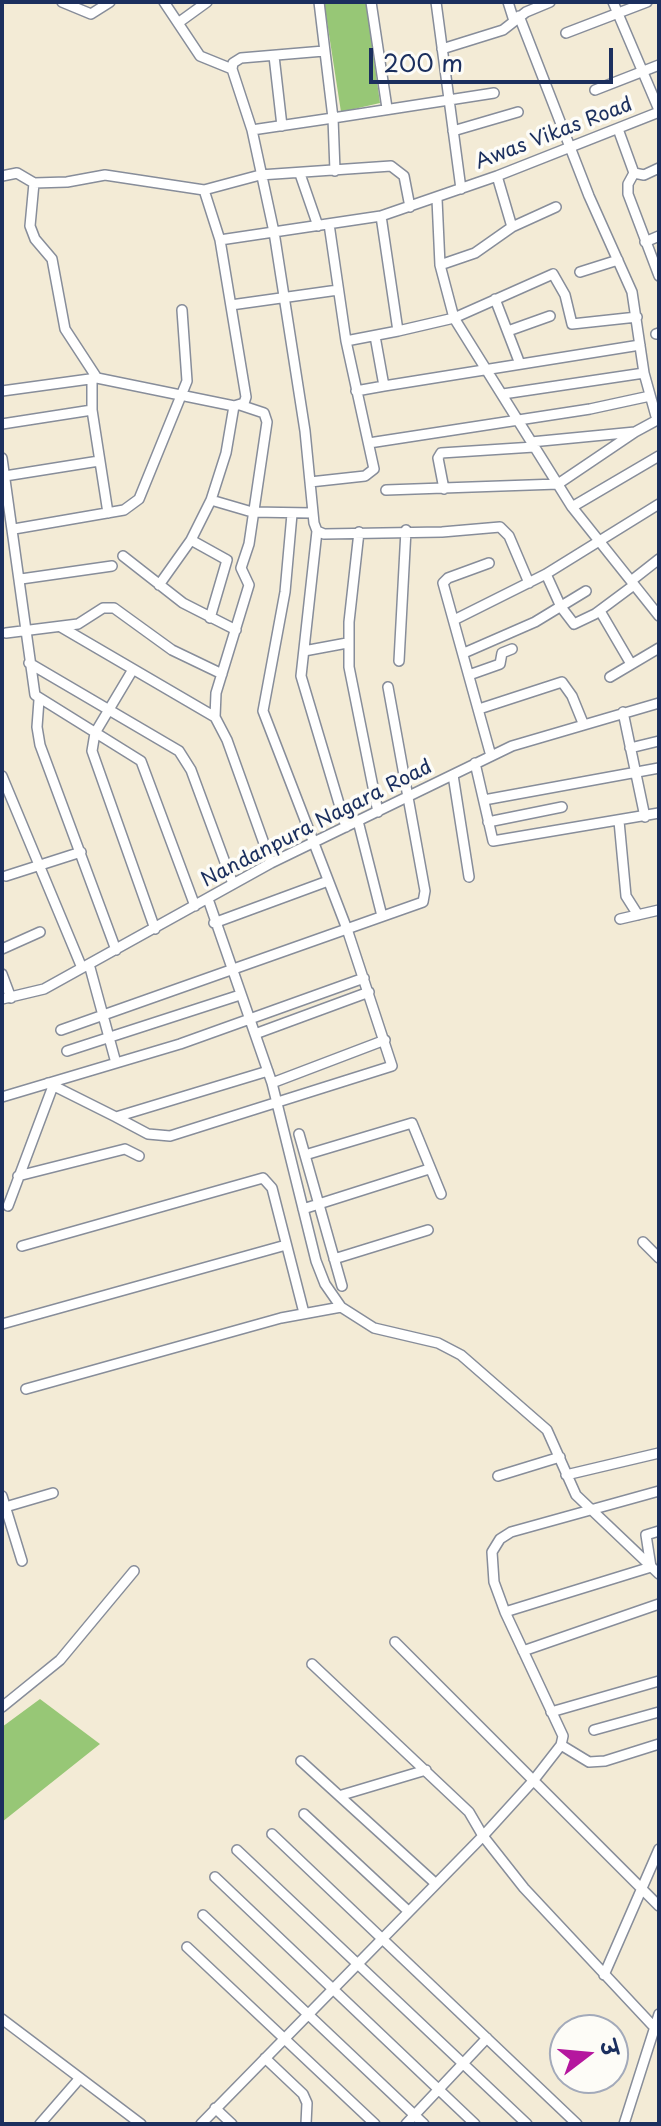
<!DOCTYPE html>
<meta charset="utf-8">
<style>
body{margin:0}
#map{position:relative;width:661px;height:2126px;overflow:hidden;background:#f3ebd6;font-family:"Playpen Sans","Playpen Sans Deva",sans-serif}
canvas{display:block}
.frame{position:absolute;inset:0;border:4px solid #1b2f5e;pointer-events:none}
.north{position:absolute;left:549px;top:2014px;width:80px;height:80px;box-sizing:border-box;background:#fdfcf7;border:2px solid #a3aaba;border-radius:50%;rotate:74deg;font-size:22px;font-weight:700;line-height:32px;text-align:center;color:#1b2f5e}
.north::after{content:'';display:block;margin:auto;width:28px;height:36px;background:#b5179e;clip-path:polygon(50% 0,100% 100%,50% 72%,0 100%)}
.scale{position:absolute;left:369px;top:48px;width:244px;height:36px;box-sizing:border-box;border:4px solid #1b2f5e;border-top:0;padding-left:10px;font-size:24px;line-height:28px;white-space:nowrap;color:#1b2f5e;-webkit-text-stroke:6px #fdfcf7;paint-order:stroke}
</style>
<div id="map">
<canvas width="661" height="2126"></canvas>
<div class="frame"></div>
<div class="north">उ</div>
<div class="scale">200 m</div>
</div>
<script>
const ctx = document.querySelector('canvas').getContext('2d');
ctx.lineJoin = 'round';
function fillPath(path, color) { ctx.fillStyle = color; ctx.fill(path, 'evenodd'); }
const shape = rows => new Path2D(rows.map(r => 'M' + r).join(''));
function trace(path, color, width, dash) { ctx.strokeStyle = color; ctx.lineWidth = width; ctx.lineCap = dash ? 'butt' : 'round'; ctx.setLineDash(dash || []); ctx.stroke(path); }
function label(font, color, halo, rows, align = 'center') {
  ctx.font = font + ' "Playpen Sans",sans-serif'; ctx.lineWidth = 7; ctx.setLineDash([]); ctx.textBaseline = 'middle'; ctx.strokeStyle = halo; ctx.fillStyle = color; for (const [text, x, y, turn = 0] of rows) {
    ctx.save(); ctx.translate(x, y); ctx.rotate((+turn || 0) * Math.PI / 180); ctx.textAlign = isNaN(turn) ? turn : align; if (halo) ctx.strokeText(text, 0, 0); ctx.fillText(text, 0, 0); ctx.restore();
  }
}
fillPath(shape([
 [324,2,366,2,380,103,341,112],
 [40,1699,100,1744,2,1822,2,1727]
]), '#97c776');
const minor = shape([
 [62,2,91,14,110,2],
 [164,2,200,56,232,69],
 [319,2,333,118,494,93],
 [371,2,387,108],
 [436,2,461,189],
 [508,2,514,21],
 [613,2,659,110],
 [519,16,589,196,632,292,644,373,657,420],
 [178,23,207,2],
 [566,33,647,2],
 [442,49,503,30,526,12,550,2],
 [324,51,241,58,233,63,232,69,252,130,274,232,305,431,314,523,317,531,324,534,442,532,500,527,509,536,529,583],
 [274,56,282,126],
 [595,90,659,65],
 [618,129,634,173,644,175,659,168],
 [252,130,333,118,335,171],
 [453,131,518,112],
 [634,173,628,184,628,194,659,276],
 [300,174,318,226],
 [2,176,17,173,34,183,30,226,35,239,52,259,65,329,97,378],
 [204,190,260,175,391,166,404,176,410,207],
 [437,199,440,265,454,318,572,507,659,616],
 [381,216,398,331,454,318,553,274,565,295,572,324,637,317],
 [512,227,556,207],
 [220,240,381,216,497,176,659,112],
 [645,242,659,236],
 [440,265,475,253,512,227,497,176],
 [580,272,618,260],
 [495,299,520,364],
 [231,305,338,290],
 [508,331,550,316],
 [656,334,659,333],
 [375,336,384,386,640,345],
 [346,341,398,331],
 [92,379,92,410,108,513],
 [2,391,97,378,234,406,244,403,246,397,220,240,204,190,105,175,67,182,34,183],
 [356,391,384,386],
 [503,394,644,373],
 [240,405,264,413,267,422,249,544,241,568,249,585,216,693,215,717,227,740,271,863],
 [2,424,92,410],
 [531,442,635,432,659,419],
 [369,443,590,409,650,396],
 [2,458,35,695,141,761,195,906],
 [5,476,99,461],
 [310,482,365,476,374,469,346,341,329,224],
 [444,489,438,458,441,453,534,447],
 [386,490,558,484,635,432],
 [211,500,252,512,312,513],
 [572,507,659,456],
 [14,529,124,510,139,499,187,381,182,310],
 [317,531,301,676,346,827],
 [359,532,349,622,349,667,378,812],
 [191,540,227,560,210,618],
 [123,556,183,603,236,630],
 [489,563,448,578,443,583,491,756],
 [546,574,561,607,574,624,595,614,634,585],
 [21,579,112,566],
 [631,581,659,559],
 [159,585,191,540,211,500,226,453,234,406],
 [600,611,631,664],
 [454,620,546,574,659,504],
 [61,627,215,717],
 [6,633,78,624,103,608,114,608,172,650,222,674],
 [304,651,347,643],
 [464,653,535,622,586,591],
 [399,661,406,530],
 [29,663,179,751,191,770,233,884],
 [132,671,95,733,92,751,155,929],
 [469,675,500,664,502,653,512,649],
 [610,677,659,648],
 [39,700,37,727,40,745,116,950],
 [479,709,562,682,572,696,583,723],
 [623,712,645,817],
 [630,748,659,741],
 [475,763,493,841,659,813],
 [453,775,469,877],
 [2,776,82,968],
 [484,800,659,768],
 [358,821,382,916],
 [619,821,626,896,638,915],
 [488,822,562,807],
 [6,876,81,852],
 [208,899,272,1083,316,1261,325,1284,341,1307,374,1328,438,1343,461,1355,547,1430,576,1495,659,1574],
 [620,919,659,910],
 [214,923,328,881],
 [2,949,40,932],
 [89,964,116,1063],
 [2,974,11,998],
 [2,999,44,989,271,863,512,746,659,703],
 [61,1030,423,902,425,891,388,687],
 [255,1034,369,992],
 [67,1051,240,995],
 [48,1083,116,1117,268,1071],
 [272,1083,385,1040],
 [2,1097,180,1044,364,978],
 [116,1117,148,1134,170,1136,392,1066,347,929,263,711,285,592,292,514],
 [299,1134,342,1286],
 [305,1155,412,1123,441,1194],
 [18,1176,125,1149,139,1156],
 [8,1206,53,1086],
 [303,1209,429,1169],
 [643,1242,659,1258],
 [22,1246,263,1178,272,1188,304,1313],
 [334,1259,428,1230],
 [2,1324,286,1245],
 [26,1389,281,1318,341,1307],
 [566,1475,659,1453],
 [498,1476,560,1457],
 [2,1496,22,1561],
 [2,1508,53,1493],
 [505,1612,651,1567,646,1535,659,1531],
 [395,1642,659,1906],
 [523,1651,659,1604],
 [312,1664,469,1812,483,1836,533,1781,561,1745,563,1736,505,1612,494,1582,492,1552,500,1539,511,1532,659,1491],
 [2,1707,60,1660,134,1571],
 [551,1712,659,1681],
 [594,1730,659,1712],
 [561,1745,589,1762,605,1761,659,1744],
 [301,1761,435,1883],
 [342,1795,426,1770],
 [304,1814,407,1910],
 [272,1834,577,2124],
 [237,1850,527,2124],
 [215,1877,475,2124],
 [203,1915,424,2124],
 [187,1947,375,2124],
 [604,1975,659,1849],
 [2,2019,141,2124],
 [265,2058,303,2094,307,2103,306,2124],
 [215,2108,232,2124],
 [40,2124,80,2078],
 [201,2124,483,1836,524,1888,654,2027],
 [406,2124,487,2038],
 [624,2124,659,2014]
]);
trace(minor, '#878d9a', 12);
trace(minor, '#fff', 9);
label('20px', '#1b2f5e', '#fdfcf7', [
 ["Awas Vikas Road",554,134,-21],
 ["Nandanpura Nagara Road",317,824,-27]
]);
</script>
